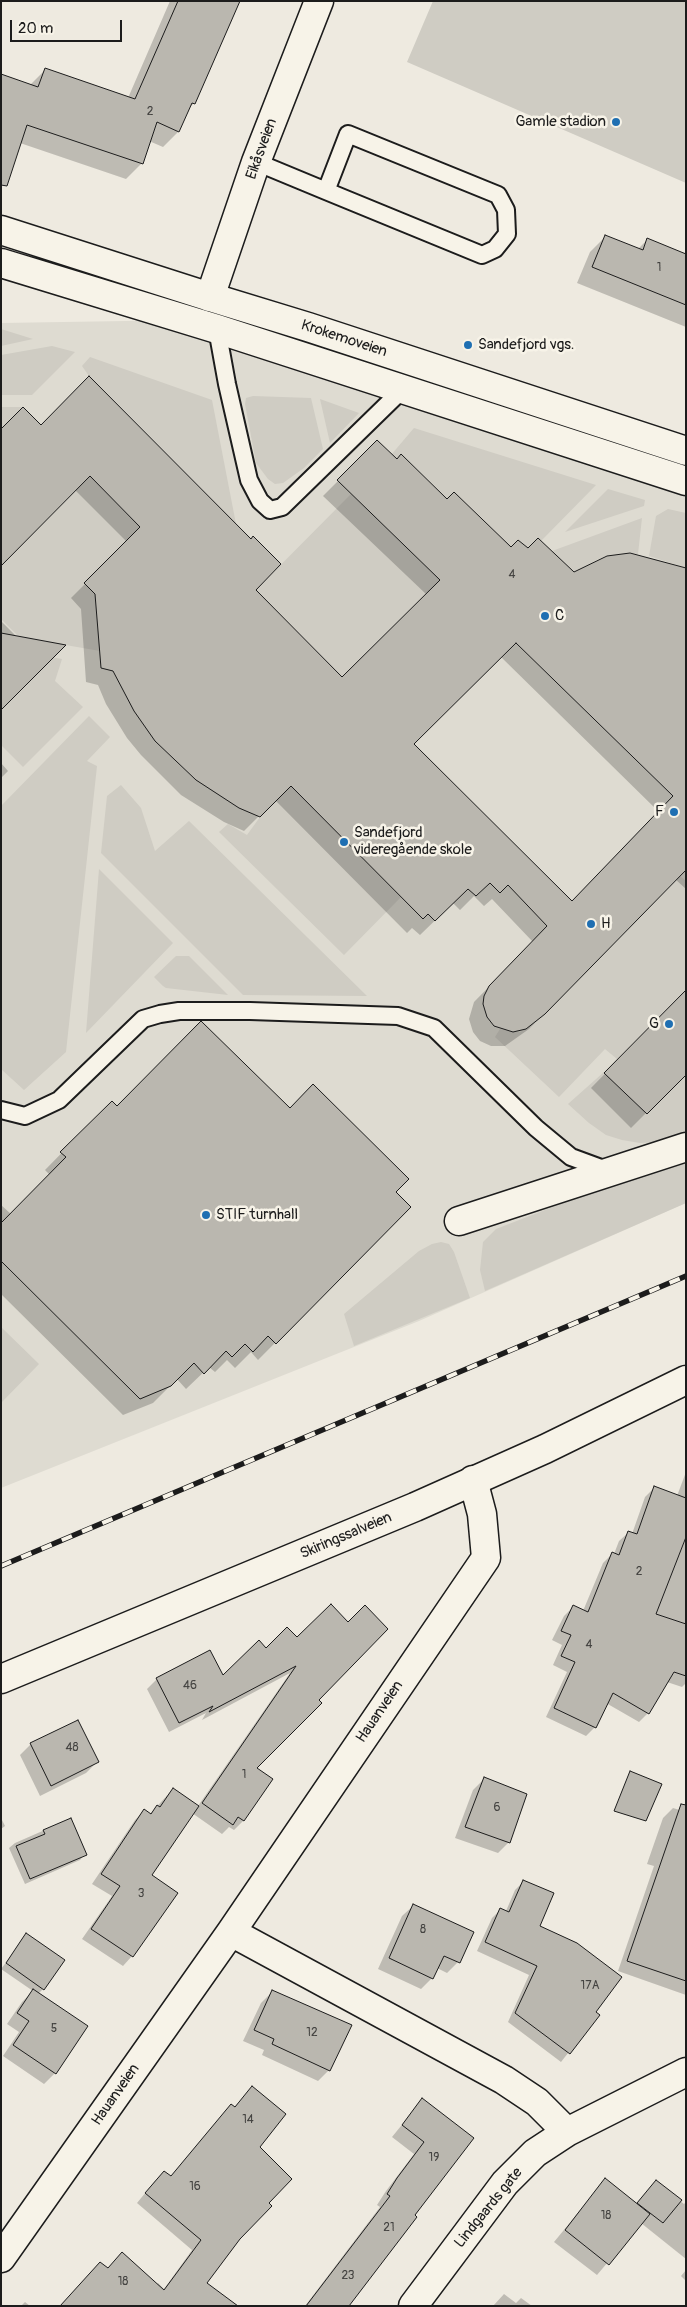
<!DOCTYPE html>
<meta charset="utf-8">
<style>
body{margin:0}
#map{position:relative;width:687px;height:2307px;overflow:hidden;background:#eeeae0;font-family:Pangolin,sans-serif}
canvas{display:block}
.frame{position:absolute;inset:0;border:2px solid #1c1c1c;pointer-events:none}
.scale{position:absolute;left:10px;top:20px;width:112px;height:22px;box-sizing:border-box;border:2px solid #1c1c1c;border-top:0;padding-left:6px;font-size:15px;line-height:18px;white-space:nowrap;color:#1c1c1c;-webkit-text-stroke:4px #f7f3e8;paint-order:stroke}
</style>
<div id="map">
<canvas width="687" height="2307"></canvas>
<div class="frame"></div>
<div class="scale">20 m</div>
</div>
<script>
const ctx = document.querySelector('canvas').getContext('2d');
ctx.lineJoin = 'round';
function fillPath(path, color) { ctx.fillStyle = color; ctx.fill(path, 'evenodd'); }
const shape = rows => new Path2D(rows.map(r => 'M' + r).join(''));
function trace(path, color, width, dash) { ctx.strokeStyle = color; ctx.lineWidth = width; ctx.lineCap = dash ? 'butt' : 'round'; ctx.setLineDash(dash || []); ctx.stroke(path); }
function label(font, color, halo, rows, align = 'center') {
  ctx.font = font + ' Pangolin,sans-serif'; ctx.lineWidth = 5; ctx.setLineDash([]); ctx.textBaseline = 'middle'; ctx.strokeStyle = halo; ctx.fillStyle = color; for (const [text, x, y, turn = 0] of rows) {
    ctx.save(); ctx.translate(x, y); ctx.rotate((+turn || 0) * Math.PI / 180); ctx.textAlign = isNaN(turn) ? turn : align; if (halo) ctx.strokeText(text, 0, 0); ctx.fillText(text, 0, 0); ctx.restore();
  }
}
fillPath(shape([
 [188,320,686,481,686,1203,419,1321,1,1488,1,323]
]), '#dedbd1');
fillPath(shape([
 [433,1,686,1,686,183,407,62],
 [1,329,33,339,1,346],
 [52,346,75,352,32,395,1,395,1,355],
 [90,357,212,400,236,524,89,376,82,366],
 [253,396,311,398,323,449,304,468,283,483,275,484,268,479,256,463,245,404,246,398],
 [320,399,359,413,330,443],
 [1,407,23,407,1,429],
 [414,428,596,485,541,541,538,538,528,548,518,540,511,547,447,499,402,455,383,474,391,455],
 [90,476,140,527,102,601,106,652,19,637,1,619,1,566],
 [608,489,645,500,644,506,565,532],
 [351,494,407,547,451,569,330,690,337,672,259,593,242,604],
 [668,509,686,513,686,568,649,556,656,516],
 [642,518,638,554,607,556,597,560,579,570,566,588,541,563,552,551],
 [6,649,62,659,55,681,83,707,23,767,1,745,1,710,27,685,1,659],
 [89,716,110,737,87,761,97,766,66,1052,24,1090,1,1069,1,806],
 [121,785,141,808,155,851,189,821,367,996,243,995,101,853,107,796],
 [292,785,401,897,344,955,219,832,228,824,247,835,260,817],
 [99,869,173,943,86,1033],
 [680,876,686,881,686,990,617,1059,605,1049,559,1097,495,1037,500,1029,513,1032,520,1032,526,1029,542,1011,545,1014],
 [176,956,189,956,228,995,166,988,163,986,154,977],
 [604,1072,647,1114,685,1076,686,1136,661,1142,640,1143,622,1140,606,1135,589,1123,568,1104],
 [686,1161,686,1203,485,1291,480,1270,483,1242,496,1229,602,1188],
 [441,1242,449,1244,454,1252,470,1298,354,1346,344,1314,419,1251,432,1244],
 [1,1327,39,1364,1,1403]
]), '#cfccc3');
fillPath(shape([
 [170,1,238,1,194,103,188,109,178,132,163,147,149,141,142,163,126,179,20,143,30,85,45,70,128,98],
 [606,236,638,249,647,240,686,288,686,327,577,283,590,252],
 [41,426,254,590,342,679,427,595,323,496,377,442,397,461,511,549,527,550,573,573,630,554,686,569,686,889,675,879,529,1029,505,1046,491,1046,480,1041,473,1032,469,1019,474,1002,533,942,492,899,484,906,474,896,460,910,453,903,420,935,412,928,407,933,275,800,244,831,224,822,181,795,141,755,127,738,106,704,98,685,86,682,81,609,71,598,127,542,75,490],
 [501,657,659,812,571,902,412,745],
 [1,621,18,638,1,708],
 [1,763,8,771,1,778],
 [686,991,686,1073,631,1128,591,1088],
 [117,1108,289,1110,394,1192,410,1207,258,1360,251,1352,235,1368,227,1360,215,1372,209,1367,186,1389,177,1379,153,1403,123,1415,1,1294,1,1205,11,1214,50,1175,45,1170,95,1119],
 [686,1472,686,1683,682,1687,667,1682,648,1713,639,1722,606,1703,595,1727,586,1736,546,1717,567,1672,553,1665,562,1645,552,1640,564,1616,573,1607,583,1611,603,1563,612,1554,614,1554,619,1541,629,1532,632,1534,645,1497,654,1488,677,1496],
 [287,1629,318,1700,255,1768,272,1779,243,1821,234,1830,229,1827,222,1834,192,1813,151,1875,176,1893,132,1956,123,1966,82,1939,112,1896,92,1884,135,1820,144,1811,150,1814,173,1789,198,1806,290,1673,202,1720,206,1713,169,1732,147,1689,157,1679,223,1677,266,1650],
 [31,1744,97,1762,86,1773,40,1796,20,1755],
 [484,1779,509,1842,498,1853,455,1838,473,1790],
 [673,1808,686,1812,686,1995,618,1971,654,1866,647,1864,663,1818],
 [1,1818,5,1826,1,1829],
 [70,1819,85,1854,80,1860,25,1884,9,1848,15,1843],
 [523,1882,538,1926,598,2015,561,2062,508,2022,529,1975,477,1951,492,1918,501,1909,506,1911,515,1890],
 [414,1905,458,1962,447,1973,437,1968,432,1978,421,1989,378,1969,402,1916],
 [27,1935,43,1989,38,1994,55,2073,44,2084,3,2056,19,2032,7,2024,22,2002,33,1991,1,1969],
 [272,1992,350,2026,329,2070,318,2081,262,2055,264,2050,243,2041,261,2003],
 [252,2088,258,2147,267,2203,205,2284,219,2306,61,2306,107,2269,156,2285,158,2283,164,2289,192,2250,137,2203,155,2181,170,2177],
 [422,2100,472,2139,347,2306,305,2306,380,2207,377,2205,386,2191,414,2154,392,2137],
 [605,2180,636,2204,656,2181,684,2204,686,2202,686,2259,641,2223,597,2275,554,2242],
 [686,2270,686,2281,681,2276],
 [504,2294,516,2303,521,2298,532,2306,493,2306],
 [25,2302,30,2306,21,2306]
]), '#0003');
const building = shape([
 [178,1,240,1,195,104,192,103,179,132,157,122,143,164,27,125,7,186,1,185,1,74,38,87,45,68,135,99,178,1],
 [605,235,643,250,647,238,686,254,686,305,592,267,605,235],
 [89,376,251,539,253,536,281,564,256,590,342,677,440,580,337,480,377,440,397,459,401,454,447,499,454,492,511,547,518,540,528,548,538,538,574,572,607,556,630,553,686,568,686,870,545,1014,526,1029,513,1032,494,1026,487,1017,483,1004,484,996,489,986,547,926,508,885,500,893,490,883,476,896,468,889,435,921,428,914,423,919,291,786,260,817,239,808,196,780,155,741,134,711,113,671,101,668,95,594,84,583,140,527,90,476,1,566,1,429,23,407,41,425,89,376],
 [516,643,673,796,572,901,414,744,516,643],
 [1,633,66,645,1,710,1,633],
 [686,990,686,1075,647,1114,604,1073,686,990],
 [201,1021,290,1108,313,1084,409,1179,396,1192,411,1207,276,1344,268,1336,253,1352,245,1344,232,1357,226,1351,204,1374,194,1363,171,1386,140,1399,1,1261,1,1223,66,1157,60,1152,112,1101,117,1106,201,1021],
 [654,1486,686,1498,686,1537,656,1614,686,1624,686,1676,674,1672,649,1714,613,1693,596,1728,554,1708,575,1662,561,1656,571,1635,561,1631,573,1605,588,1612,612,1552,619,1555,628,1531,637,1534,654,1486],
 [331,1604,348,1622,365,1605,388,1629,319,1700,322,1703,257,1768,273,1779,244,1821,238,1817,233,1825,202,1803,296,1666,209,1712,213,1706,179,1723,156,1678,210,1650,223,1675,259,1640,266,1648,287,1627,297,1637,331,1604],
 [78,1720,99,1762,51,1786,30,1743,78,1720],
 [630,1771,662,1784,646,1821,614,1811,630,1771],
 [484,1777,527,1794,510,1843,465,1827,484,1777],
 [173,1788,199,1806,152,1875,178,1893,133,1957,91,1929,120,1886,101,1874,144,1809,151,1814,157,1805,160,1807,173,1788],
 [681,1804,686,1805,686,1981,627,1961,681,1804],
 [71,1818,87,1855,30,1879,16,1846,45,1834,43,1830,71,1818],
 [523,1880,554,1893,540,1926,577,1943,622,1977,596,2012,600,2015,570,2054,515,2013,537,1966,485,1942,500,1908,509,1912,523,1880],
 [413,1904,474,1932,460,1963,444,1956,433,1979,389,1958,413,1904],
 [26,1933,65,1960,44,1990,6,1963,26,1933],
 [33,1989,88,2026,56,2074,13,2045,29,2021,17,2013,33,1989],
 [272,1990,352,2025,330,2071,272,2044,274,2039,254,2030,272,1990],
 [252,2086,286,2114,260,2147,292,2179,269,2203,272,2206,240,2239,207,2283,238,2306,60,2306,100,2262,108,2268,122,2252,164,2290,201,2240,145,2193,164,2171,171,2176,231,2104,235,2107,252,2086],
 [422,2098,474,2138,415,2215,417,2217,349,2306,306,2306,390,2196,387,2194,397,2178,424,2142,402,2125,422,2098],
 [605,2178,650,2214,609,2265,565,2230,605,2178],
 [656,2180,682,2200,663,2223,637,2203,656,2180]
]);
fillPath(building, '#bab7af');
trace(building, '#1c1c1c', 1);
const service = shape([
 [256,162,326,191,482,255,495,249,507,234,506,210,498,195,348,134,326,191],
 [217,329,227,384,249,480,260,501,270,510,282,507,403,389],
 [1,1110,25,1116,59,1100,143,1019,160,1014,179,1011,250,1011,398,1016,434,1028,536,1128,571,1157,609,1171]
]);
const minor = shape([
 [210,297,256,162,319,1],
 [459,1221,686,1147],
 [231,1932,504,2080,537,2102,567,2132],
 [1,2258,231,1932,486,1558,482,1514,473,1480],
 [413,2306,505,2183,535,2153,567,2132,686,2072]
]);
const secondary = shape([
 [1,230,210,297,308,327,686,451],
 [1,263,217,329,686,481],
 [1,1679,415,1507,545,1449,686,1380]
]);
trace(service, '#1c1c1c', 20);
trace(minor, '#1c1c1c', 31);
trace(secondary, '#1c1c1c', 31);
trace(service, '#f7f3e8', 16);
trace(minor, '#f7f3e8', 28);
trace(secondary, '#f7f3e8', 28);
const rail = shape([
 [1,1566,686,1276]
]);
trace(rail, '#1c1c1c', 5.5);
trace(rail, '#f7f3e8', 4, [11]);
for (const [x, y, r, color] of [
 [616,122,5,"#1f6fb2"],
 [468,345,5,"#1f6fb2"],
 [545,616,5,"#1f6fb2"],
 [674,812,5,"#1f6fb2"],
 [344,842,5,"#1f6fb2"],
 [591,924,5,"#1f6fb2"],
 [669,1024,5,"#1f6fb2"],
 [206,1215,5,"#1f6fb2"]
]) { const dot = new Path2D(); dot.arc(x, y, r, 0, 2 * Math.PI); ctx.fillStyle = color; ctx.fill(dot); trace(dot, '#f7f3e8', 2); }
label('12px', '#444341', null, [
 ["2",150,112],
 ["1",659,268],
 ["4",512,575],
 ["2",639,1572],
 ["4",589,1645],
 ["46",190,1686],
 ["48",72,1748],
 ["1",244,1775],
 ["6",497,1808],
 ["3",141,1894],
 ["8",423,1930],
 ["17A",590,1986],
 ["5",54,2029],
 ["12",312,2033],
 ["14",248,2120],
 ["19",434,2158],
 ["16",195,2187],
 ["18",606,2216],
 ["21",389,2228],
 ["23",348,2276],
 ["18",123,2282]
]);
label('15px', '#1c1c1c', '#f7f3e8', [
 ["Gamle stadion",606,122,"right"],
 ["Sandefjord vgs.",478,345],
 ["C",555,616],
 ["F",664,812,"right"],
 ["Sandefjord",354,833],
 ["videregående skole",354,850],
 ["H",601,924],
 ["G",659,1024,"right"],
 ["STIF turnhall",216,1215]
], 'left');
label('15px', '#1c1c1c', '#f7f3e8', [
 ["Eikåsveien",262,149,-70],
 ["Krokemoveien",344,339,18],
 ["Skiringssalveien",346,1536,-23],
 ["Hauanveien",380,1712,-56],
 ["Hauanveien",116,2095,-55],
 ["Lindgaards gate",489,2208,-51]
]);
</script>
